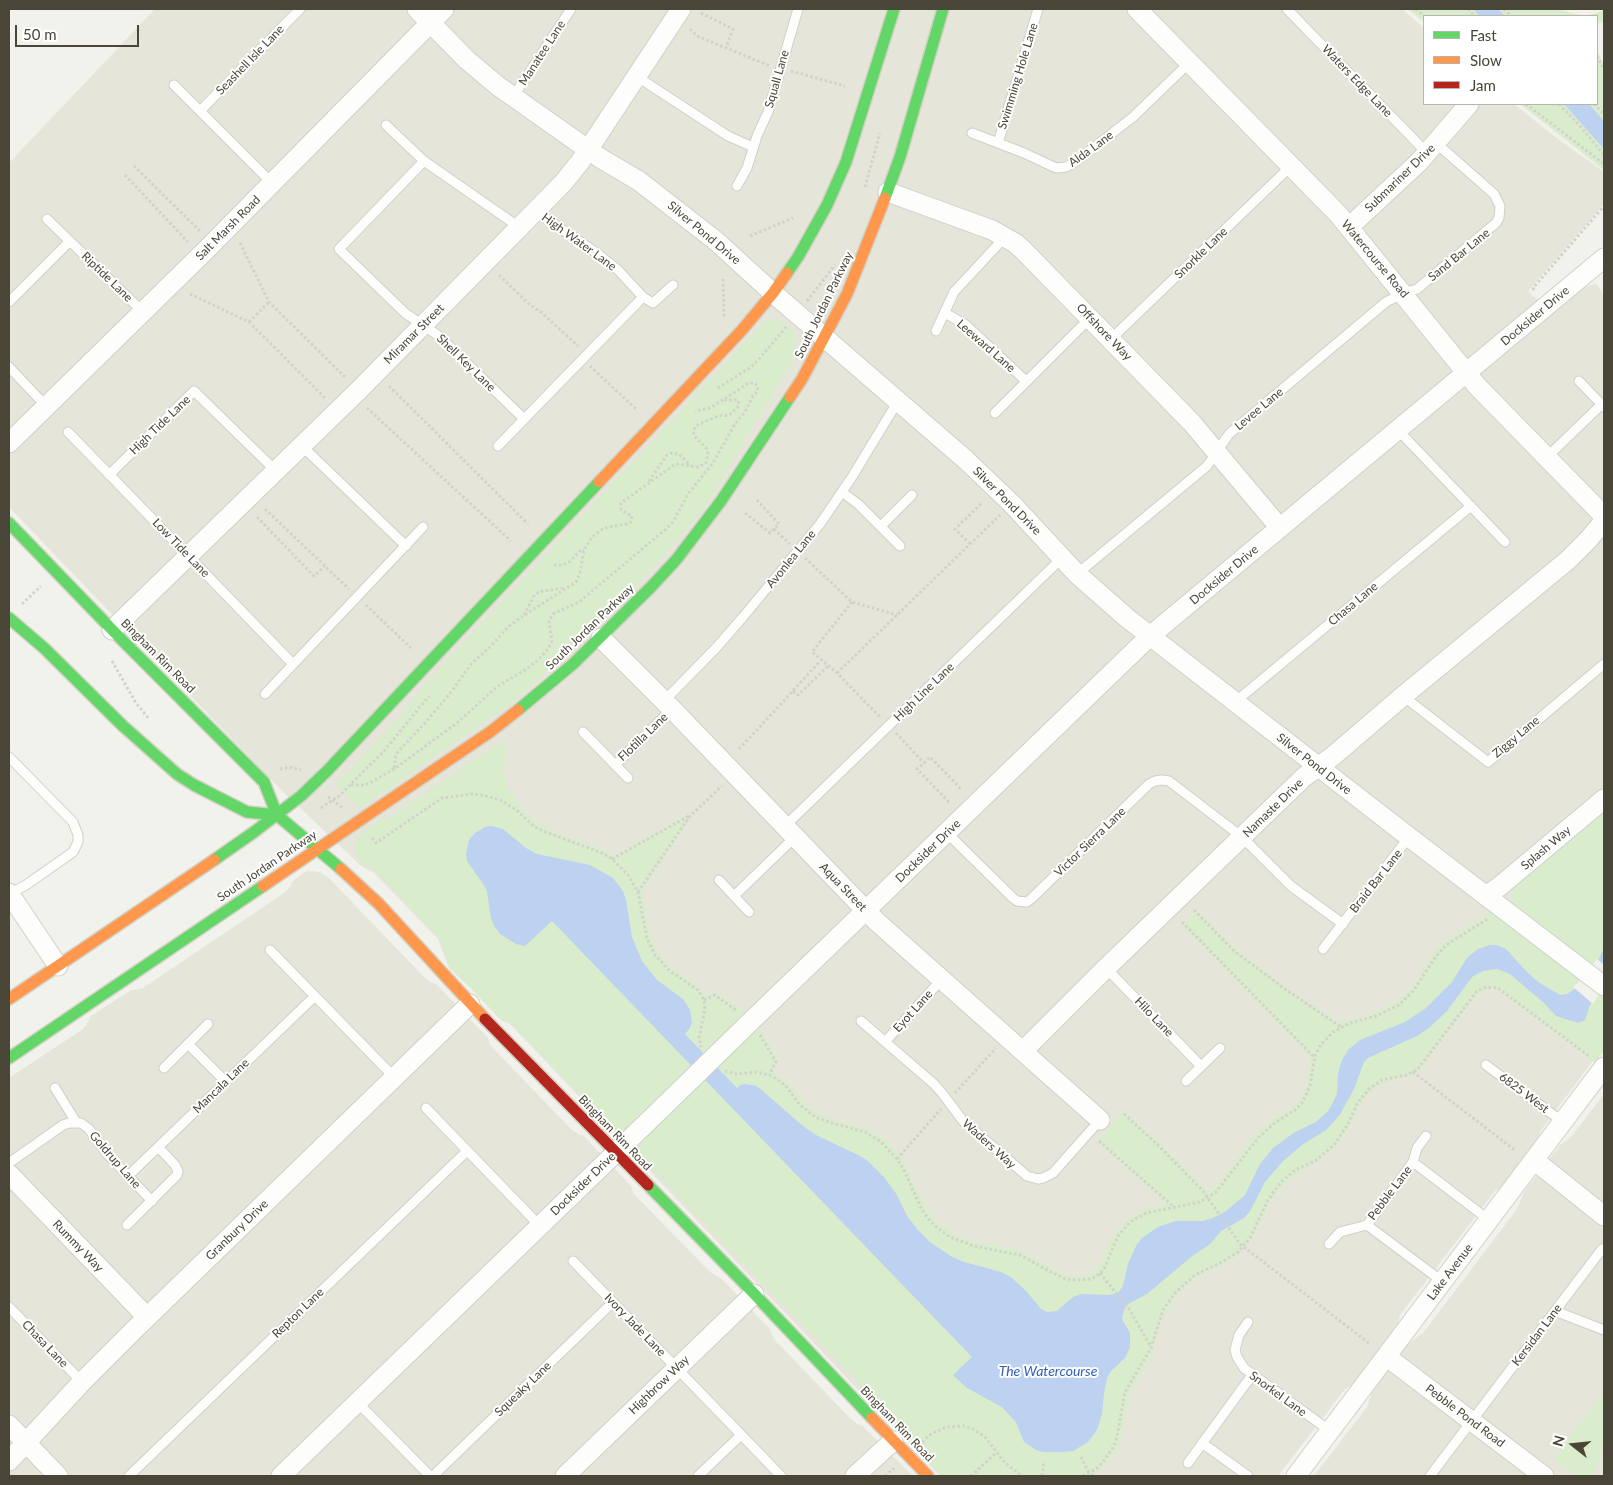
<!DOCTYPE html>
<style>
body{margin:0}
#map{position:relative;width:1613px;height:1485px;overflow:hidden;background:#f2f2ed;font-family:Lato,sans-serif}
canvas{display:block}
.frame{position:absolute;inset:0;border:10px solid #494637;pointer-events:none}
.legend{position:absolute;left:1423px;top:15px;width:175px;height:90px;box-sizing:border-box;background:#fff;border:1px solid #b6b5af;margin:0;padding:6px 9px;list-style:none;font-size:15px;color:#494637}
.legend li{display:flex;align-items:center;gap:10px;height:25px}
.legend b{width:25px;border:1px solid #b6b5af}
.north{position:absolute;left:1548px;top:1420px;width:50px;height:50px;-webkit-text-stroke:4px #fff;paint-order:stroke;rotate:286deg;font-size:14px;font-weight:700;line-height:20px;text-align:center;color:#494637}
.north::after{content:'';display:block;margin:auto;width:18px;height:22px;background:#494637;clip-path:polygon(50% 0,100% 100%,50% 72%,0 100%)}
.scale{position:absolute;left:15px;top:25px;width:124px;height:22px;box-sizing:border-box;border:2px solid #494637;border-top:0;padding-left:6px;font-size:15px;line-height:18px;white-space:nowrap;color:#494637;-webkit-text-stroke:4px #fff;paint-order:stroke}
</style>
<div id="map">
<canvas width="1613" height="1485"></canvas>
<div class="frame"></div>
<ul class="legend">
<li><b style="height:6px;background:#63d668"></b>Fast</li>
<li><b style="height:6px;background:#ff974d"></b>Slow</li>
<li><b style="height:6px;background:#b3261e"></b>Jam</li>
</ul>
<div class="north">N</div>
<div class="scale">50 m</div>
</div>
<script>
const ctx = document.querySelector('canvas').getContext('2d');
ctx.lineJoin = 'round';
function fillPath(path, color) { ctx.fillStyle = color; ctx.fill(path, 'evenodd'); }
const shape = rows => new Path2D(rows.map(r => 'M' + r).join(''));
function trace(path, color, width, dash) { ctx.strokeStyle = color; ctx.lineWidth = width; ctx.lineCap = dash ? 'butt' : 'round'; ctx.setLineDash(dash || []); ctx.stroke(path); }
function label(font, color, halo, rows, align = 'center') {
  ctx.font = font + ' Lato,sans-serif'; ctx.lineWidth = 4; ctx.setLineDash([]); ctx.textBaseline = 'middle'; ctx.strokeStyle = halo; ctx.fillStyle = color; for (const [text, x, y, turn = 0] of rows) {
    ctx.save(); ctx.translate(x, y); ctx.rotate((+turn || 0) * Math.PI / 180); ctx.textAlign = isNaN(turn) ? turn : align; if (halo) ctx.strokeText(text, 0, 0); ctx.fillText(text, 0, 0); ctx.restore();
  }
}
fillPath(shape([
 [155,9,1402,9,1424,28,1424,104,1514,104,1554,136,1604,172,1604,204,1528,291,1536,299,1596,284,1604,295,1604,1046,1541,1130,1540,1133,1540,1139,1503,1186,1495,1191,1400,1315,1397,1328,1355,1383,1345,1389,1278,1476,940,1476,512,1026,449,968,438,939,373,872,361,866,275,784,9,507,9,163],
 [310,871,320,872,329,878,423,976,430,982,436,984,488,1038,490,1045,571,1129,578,1134,583,1135,631,1186,633,1193,710,1272,722,1279,770,1329,774,1339,849,1417,857,1424,863,1426,913,1476,9,1476,9,1078,83,1029,87,1024,91,1016,131,990,136,990,143,988,284,893,290,887,292,882,304,872],
 [1604,1094,1604,1476,1314,1476,1367,1407,1372,1392,1408,1344,1423,1333,1517,1209,1524,1192,1560,1145,1571,1137]
]), '#e6e5da');
fillPath(shape([
 [1408,9,1560,9,1571,13,1580,15,1589,15,1604,10,1604,21,1597,24,1597,16,1424,16,1424,22],
 [1597,50,1604,65,1604,170,1520,104,1597,104],
 [770,320,782,321,792,329,796,346,792,362,703,510,622,603,512,703,361,808,354,803,335,785,395,722,423,686,764,322],
 [501,741,508,751,505,758,503,771,507,787,525,812,532,819,554,832,599,848,615,855,689,814,691,817,642,891,648,926,657,951,668,965,692,981,706,996,716,992,746,1013,624,1132,611,1131,598,1120,595,1111,511,1023,502,1021,450,967,438,937,372,868,363,864,359,861,355,852,356,841,358,836,382,818,388,819],
 [1604,812,1604,973,1518,909,1514,905,1511,895,1513,884,1525,872,1530,873],
 [1493,909,1604,996,1604,1050,1595,1063,1499,991,1488,989,1477,994,1420,1070,1409,1077,1391,1080,1376,1087,1363,1100,1345,1135,1331,1151,1284,1184,1270,1202,1256,1233,1243,1251,1229,1262,1204,1273,1194,1279,1177,1294,1163,1316,1151,1356,1130,1392,1120,1443,1117,1451,1107,1464,1094,1474,1097,1476,942,1476,881,1413,876,1401,655,1172,637,1158,639,1144,756,1029,758,1031,761,1030,778,1061,773,1072,790,1085,805,1104,813,1111,829,1118,866,1128,885,1139,902,1157,918,1193,930,1214,949,1231,962,1238,975,1242,1020,1250,1060,1273,1075,1276,1089,1275,1097,1269,1113,1235,1127,1219,1147,1208,1167,1204,1097,1142,1123,1111,1161,1144,1208,1192,1222,1179,1253,1137,1276,1117,1297,1104,1305,1091,1311,1057,1182,925,1196,910,1236,949,1287,988,1339,1023,1372,1014,1394,1003,1412,987,1438,946,1448,938,1481,919],
 [1604,1393,1604,1440,1594,1476,1577,1476,1553,1458]
]), '#d9edcd');
fillPath(shape([
 [1473,9,1498,9,1505,16,1480,16],
 [1564,104,1589,104,1598,114,1604,121,1604,149],
 [491,826,503,829,526,848,537,854,590,865,613,878,623,891,626,900,632,937,642,961,657,980,683,999,690,1010,692,1022,690,1028,685,1034,737,1088,740,1085,745,1084,757,1086,803,1126,816,1135,858,1155,868,1161,884,1177,897,1195,907,1216,918,1230,930,1242,952,1257,964,1262,1001,1272,1011,1277,1027,1292,1041,1309,1047,1312,1057,1311,1073,1297,1081,1294,1109,1295,1118,1293,1123,1286,1128,1264,1136,1246,1142,1238,1158,1227,1176,1221,1203,1221,1213,1218,1226,1211,1245,1195,1260,1164,1273,1148,1295,1132,1316,1122,1329,1110,1337,1094,1338,1074,1341,1062,1348,1050,1360,1040,1405,1022,1426,1008,1452,982,1467,958,1478,949,1490,945,1496,945,1506,949,1526,971,1538,982,1560,995,1567,994,1576,988,1594,969,1604,948,1604,981,1590,1005,1585,1020,1578,1023,1556,1016,1544,1003,1510,974,1497,969,1483,971,1472,977,1447,1011,1429,1028,1417,1036,1368,1058,1364,1062,1354,1089,1339,1116,1326,1130,1302,1145,1282,1162,1265,1182,1250,1211,1244,1218,1221,1231,1210,1244,1191,1257,1147,1294,1128,1304,1125,1308,1122,1317,1123,1321,1130,1333,1130,1347,1125,1358,1111,1371,1107,1378,1104,1393,1102,1414,1097,1430,1088,1442,1073,1451,1063,1452,1043,1452,1036,1450,1024,1442,1016,1422,1002,1407,967,1388,953,1375,972,1357,552,921,525,946,516,944,500,934,495,927,491,919,487,891,483,884,467,861,466,854,469,840,475,833,485,827]
]), '#bdd1f0');
fillPath(shape([
 [1597,959,1604,965,1604,986,1593,1004,1573,987,1584,977]
]), '#f2f2ed');
const lane = shape([
 [1287,9,1427,153],
 [636,76,728,136,753,147],
 [174,85,272,183],
 [513,97,571,9],
 [200,111,300,9],
 [386,125,424,161,519,227],
 [972,133,1024,153,1056,168,1066,167,1075,162,1133,117,1189,63],
 [998,143,1038,9],
 [424,161,339,249,405,313,439,336,524,419],
 [737,186,747,168,757,136,768,112,798,9],
 [535,211,598,254,618,270,643,297,653,303,673,285],
 [47,219,143,312],
 [9,302,70,241],
 [945,313,966,325,1026,381],
 [936,331,954,292,1005,237],
 [1111,339,1290,167],
 [9,367,47,407],
 [1579,381,1604,407],
 [995,413,1090,318],
 [1398,430,1505,542],
 [68,432,293,664],
 [302,446,406,546],
 [498,446,643,297],
 [1546,458,1602,404],
 [109,475,194,391,276,471],
 [842,492,858,504,900,546],
 [881,526,912,495],
 [1077,574,1207,466,1229,434,1386,302,1404,293,1417,289,1496,223,1499,218,1500,206,1494,194,1436,143],
 [265,694,423,527],
 [1403,696,1488,762,1604,664],
 [664,701,716,648,743,617,820,524,852,477,898,401],
 [1235,702,1471,506],
 [583,732,628,778],
 [9,757,73,822,78,835,78,842,73,852,26,885,9,894],
 [615,765,672,709],
 [785,826,1062,558],
 [947,833,1013,898,1017,901,1027,902,1031,899,1149,784,1155,781,1162,780,1169,781,1242,837,1291,886,1343,924],
 [719,880,749,912],
 [734,896,795,837],
 [1323,949,1409,837],
 [270,950,394,1077],
 [1106,968,1201,1066],
 [861,1021,934,1084,942,1093,963,1121,1027,1176,1038,1179,1043,1178,1053,1173,1100,1120],
 [885,1042,942,979],
 [188,1044,226,1082],
 [1486,1065,1563,1122],
 [164,1068,208,1024],
 [1186,1081,1220,1048],
 [55,1088,76,1122],
 [426,1108,540,1226],
 [1413,1162,1489,1220],
 [9,1163,63,1125,69,1123,81,1123,89,1129,107,1154,152,1201],
 [128,1176,315,996],
 [127,1225,177,1175,178,1171,175,1165,158,1147],
 [1367,1225,1443,1282],
 [1329,1244,1340,1232,1367,1225,1413,1162,1417,1148,1426,1136],
 [573,1261,781,1476],
 [9,1307,82,1382],
 [1555,1311,1604,1330],
 [1248,1322,1239,1335,1235,1350,1237,1357,1244,1368,1330,1431],
 [357,1402,430,1476],
 [1202,1443,1248,1476],
 [1188,1463,1252,1375],
 [129,1476,467,1151],
 [433,1476,613,1302],
 [698,1476,741,1435],
 [1430,1476,1602,1249]
]);
const street = shape([
 [417,9,467,60,498,86,600,158,639,181,716,241,773,293,966,460,1012,504,1077,574,1127,618,1409,837,1604,986],
 [1137,9,1338,214,1477,386,1604,516],
 [888,192,992,230,1015,243,1023,250,1192,423,1280,528],
 [1349,227,1419,162,1469,104],
 [9,443,206,250,444,9],
 [112,630,358,391,563,183,580,162,681,9],
 [601,638,672,709,876,921,1100,1120],
 [9,893,58,966],
 [1486,896,1500,886,1604,799],
 [746,1026,1150,636,1604,258],
 [1023,1051,1106,968,1304,777,1333,756,1403,696,1568,560,1588,540,1604,521],
 [1534,1160,1604,1216],
 [9,1174,147,1317],
 [1387,1357,1544,1476],
 [9,1425,58,1476],
 [9,1461,82,1382,136,1328,470,1004],
 [281,1476,664,1106],
 [565,1476,754,1294],
 [855,1476,893,1441],
 [1296,1476,1604,1067]
]);
const fast = shape([
 [885,198,900,157,943,9],
 [787,273,798,257,827,205,846,162,894,9],
 [9,523,123,641,264,782,277,815,341,869],
 [9,618,44,648,123,726,177,774,194,785,247,812,277,815],
 [518,710,573,664,651,587,676,560,721,501,790,397],
 [214,860,254,832,301,796,327,771,599,482],
 [9,1058,263,886],
 [648,1185,743,1282,872,1418]
]);
const slow = shape([
 [790,397,802,379,847,294,885,198],
 [599,482,742,330,773,293,787,273],
 [341,869,379,904,485,1019],
 [263,886,490,732,518,710],
 [9,999,214,860],
 [872,1418,928,1476]
]);
const jam = shape([
 [485,1019,648,1185]
]);
trace(lane, '#d0d0ca', 11);
trace(street, '#d0d0ca', 21);
trace(fast, '#d2d0c3', 14);
trace(slow, '#d2d0c3', 14);
trace(jam, '#d2d0c3', 14);
trace(shape([
 [1416,9,1424,16],
 [1468,9,1475,16],
 [1504,9,1511,16],
 [701,13,733,29,726,48],
 [690,29,697,36,770,66],
 [1597,56,1604,70],
 [791,71,845,86],
 [1526,104,1604,164],
 [1559,104,1581,127,1604,155],
 [1594,104,1604,114],
 [134,166,200,231],
 [125,175,188,242],
 [865,187,880,133],
 [750,236,793,218],
 [240,243,269,302,346,378],
 [499,275,529,304,542,313,578,346],
 [723,279,724,315,727,317],
 [1534,290,1533,288,1604,206],
 [190,294,249,322,325,398],
 [807,301,835,265],
 [249,322,269,302],
 [590,366,636,409],
 [389,386,528,524],
 [718,388,751,367,760,358,787,326],
 [367,408,511,541],
 [649,481,667,455,671,453,679,454,691,466],
 [265,509,349,589],
 [745,513,770,533,779,524,756,499],
 [257,517,314,576,325,566],
 [774,529,790,544],
 [970,544,955,529,983,502],
 [805,558,852,602,897,615],
 [554,565,563,565,569,562,581,550,584,550],
 [852,602,812,652,837,673,881,718],
 [22,604,41,586],
 [366,605,411,648],
 [524,615,535,594,543,591,564,588],
 [112,661,136,703,149,719],
 [837,673,1000,515],
 [793,691,798,695,828,666],
 [896,733,924,763],
 [739,749,769,717,821,660],
 [394,768,396,754,424,724,452,691,471,664,492,645,507,628,517,620,576,582,580,573,584,550,592,537,604,528,627,524,631,522,632,516,621,510,621,503,674,465,678,464,698,467,706,463,708,454,707,449,696,438,693,431,696,426,699,424,718,416,729,415,737,408,739,405,738,400,723,400],
 [280,769,289,767,301,770],
 [351,785,364,785,370,783,397,767,457,723,498,686,525,670,538,660,548,649,552,641,549,621,553,614,579,602,666,529,673,522,688,494,713,463,735,424,745,412,753,396,757,392,758,387,755,383,749,383,710,408,695,411],
 [328,797,343,808],
 [949,802,917,769,924,763,930,757,962,790],
 [321,808,339,796,385,750,429,696],
 [372,838,376,843,442,798,472,794,483,795,500,800,515,809,535,827,543,831,602,853,612,859,628,875,638,892,647,938,655,955,670,971,698,990,704,1000,705,1009,699,1038,701,1047],
 [612,859,689,816],
 [638,892,690,816,722,786],
 [1194,910,1234,951,1285,989,1341,1027],
 [1182,922,1314,1057],
 [704,1000,715,995,737,1011],
 [760,1035,776,1062,769,1075],
 [725,1071,736,1074,757,1072,772,1076,785,1085,800,1105,815,1117,832,1123,865,1132,881,1142,897,1159,904,1170,921,1208,927,1217,935,1226,950,1237,974,1246,1020,1255,1051,1272,1066,1279,1075,1280,1091,1279,1097,1276,1104,1269,1118,1236,1130,1222,1146,1213,1200,1202,1216,1192,1259,1137,1276,1122,1295,1110,1302,1103,1310,1086,1315,1056,1320,1046,1333,1032,1350,1023,1376,1016,1399,1005,1414,990,1434,959,1446,945,1489,918],
 [1413,1072,1516,1151],
 [955,1093,996,1048],
 [1124,1114,1159,1146,1203,1191,1240,1244,1370,1344],
 [1099,1141,1174,1207],
 [897,1159,941,1109],
 [1100,1273,1129,1309,1151,1347],
 [922,1442,931,1434,946,1427,964,1426,973,1429,985,1437,1005,1463,1022,1476],
 [1081,1457,1089,1473,1093,1476],
 [885,1476,894,1468],
 [971,1476,996,1453],
 [1042,1476,1044,1461],
 [1083,1476,1096,1469,1103,1462,1114,1446,1117,1437,1125,1392,1151,1348,1163,1310,1175,1293,1195,1275,1222,1262,1238,1252,1250,1238,1268,1200,1281,1182,1295,1170,1315,1161,1334,1145,1348,1124,1357,1104,1369,1089,1382,1080,1406,1075,1417,1070,1477,991,1486,987,1498,988,1589,1056]
]), '#d2d2cb', 3, [2.5, 2.5]);
trace(lane, '#fdfdfc', 9);
trace(street, '#fdfdfc', 19);
trace(fast, '#63d668', 11);
trace(slow, '#ff974d', 11);
trace(jam, '#b3261e', 11);
const streetBridge = shape([
 [664,1106,746,1026]
]);
trace(streetBridge, '#d0d0ca', 21, []);
trace(streetBridge, '#fdfdfc', 19);
label('12px', '#494637', '#fff', [
 ["Manatee Lane",542,53,-57],
 ["Seashell Isle Lane",250,60,-46],
 ["Swimming Hole Lane",1018,76,-73],
 ["Squall Lane",777,79,-74],
 ["Waters Edge Lane",1357,81,46],
 ["Alda Lane",1091,149,-36],
 ["Submariner Drive",1400,178,-44],
 ["Salt Marsh Road",228,228,-45],
 ["Silver Pond Drive",704,233,40],
 ["High Water Lane",579,242,36],
 ["Snorkle Lane",1201,253,-44],
 ["Sand Bar Lane",1459,255,-39],
 ["Watercourse Road",1375,259,50],
 ["Riptide Lane",107,277,44],
 ["South Jordan Parkway",824,305,-64],
 ["Docksider Drive",1535,316,-40],
 ["Offshore Way",1104,332,46],
 ["Miramar Street",414,334,-45],
 ["Leeward Lane",986,346,41],
 ["Shell Key Lane",466,363,44],
 ["Levee Lane",1259,409,-40],
 ["High Tide Lane",160,425,-44],
 ["Silver Pond Drive",1007,501,45],
 ["Low Tide Lane",181,548,46],
 ["Avonlea Lane",791,559,-51],
 ["Docksider Drive",1224,575,-40],
 ["Chasa Lane",1353,604,-40],
 ["South Jordan Parkway",590,627,-44],
 ["Bingham Rim Road",158,656,45],
 ["High Line Lane",924,692,-44],
 ["Flotilla Lane",643,737,-44],
 ["Ziggy Lane",1516,737,-40],
 ["Silver Pond Drive",1314,764,38],
 ["Namaste Drive",1273,808,-44],
 ["Victor Sierra Lane",1090,842,-44],
 ["Splash Way",1546,848,-40],
 ["Docksider Drive",928,851,-44],
 ["South Jordan Parkway",267,866,-34],
 ["Braid Bar Lane",1376,881,-52],
 ["Aqua Street",843,887,46],
 ["Eyot Lane",913,1011,-48],
 ["Hilo Lane",1154,1017,46],
 ["Mancala Lane",221,1086,-44],
 ["6825 West",1524,1093,37],
 ["Bingham Rim Road",615,1133,46],
 ["Waders Way",989,1144,42],
 ["Goldrup Lane",115,1160,49],
 ["Docksider Drive",583,1184,-44],
 ["Pebble Lane",1390,1193,-53],
 ["Granbury Drive",237,1230,-44],
 ["Rummy Way",78,1246,46],
 ["Lake Avenue",1450,1272,-53],
 ["Repton Lane",298,1313,-44],
 ["Ivory Jade Lane",635,1325,46],
 ["Kersidan Lane",1537,1335,-53],
 ["Chasa Lane",45,1344,46],
 ["Highbrow Way",659,1385,-44],
 ["Squeaky Lane",523,1389,-44],
 ["Snorkel Lane",1278,1394,36],
 ["Pebble Pond Road",1465,1416,37],
 ["Bingham Rim Road",897,1424,46]
]);
label('italic 14px', '#2e61b7', '#fff', [
 ["The Watercourse",1048,1371]
]);
</script>
